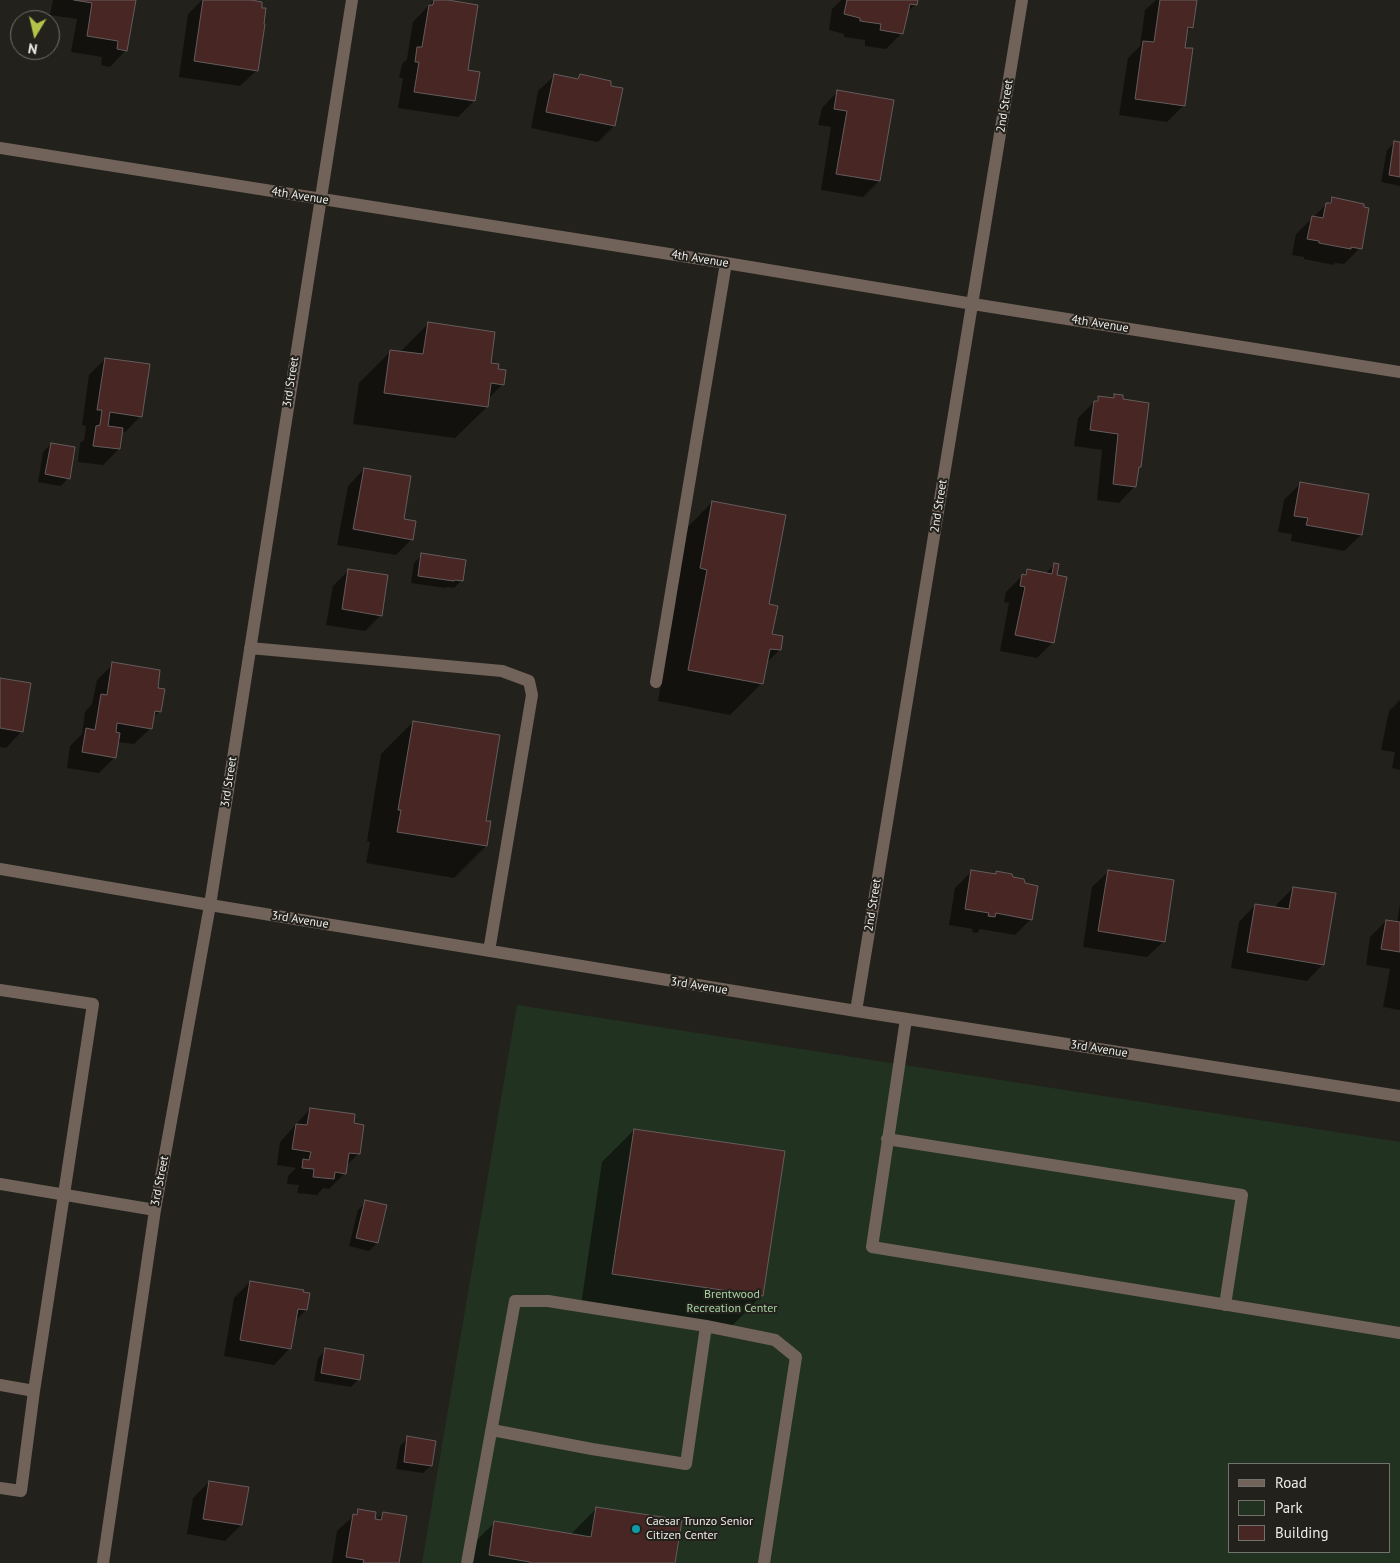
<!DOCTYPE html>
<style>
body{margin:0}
#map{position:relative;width:1400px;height:1563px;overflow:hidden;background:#23211c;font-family:"PT Sans",sans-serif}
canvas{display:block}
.legend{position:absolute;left:1228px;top:1463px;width:162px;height:90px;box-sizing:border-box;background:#23211c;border:1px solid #74726e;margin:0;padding:6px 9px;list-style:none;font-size:15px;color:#edebe8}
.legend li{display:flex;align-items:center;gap:10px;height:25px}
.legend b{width:25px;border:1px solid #74726e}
.north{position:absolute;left:10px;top:10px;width:50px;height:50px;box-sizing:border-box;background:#23211c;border:1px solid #74726e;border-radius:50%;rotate:189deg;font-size:14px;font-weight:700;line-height:20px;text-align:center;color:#edebe8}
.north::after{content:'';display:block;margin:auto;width:18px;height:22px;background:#b5c24a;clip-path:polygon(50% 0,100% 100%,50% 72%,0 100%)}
</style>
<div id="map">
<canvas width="1400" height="1563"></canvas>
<ul class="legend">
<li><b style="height:6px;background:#71635a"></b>Road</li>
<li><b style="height:14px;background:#223221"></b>Park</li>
<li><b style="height:14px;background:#472624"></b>Building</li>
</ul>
<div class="north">N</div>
</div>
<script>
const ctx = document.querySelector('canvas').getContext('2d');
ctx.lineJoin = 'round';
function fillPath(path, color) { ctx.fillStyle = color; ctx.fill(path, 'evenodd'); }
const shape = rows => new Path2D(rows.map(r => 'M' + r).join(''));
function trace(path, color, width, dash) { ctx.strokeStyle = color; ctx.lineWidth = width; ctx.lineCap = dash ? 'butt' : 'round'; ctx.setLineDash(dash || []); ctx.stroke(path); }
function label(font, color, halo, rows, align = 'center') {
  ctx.font = font + ' "PT Sans",sans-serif'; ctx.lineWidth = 4; ctx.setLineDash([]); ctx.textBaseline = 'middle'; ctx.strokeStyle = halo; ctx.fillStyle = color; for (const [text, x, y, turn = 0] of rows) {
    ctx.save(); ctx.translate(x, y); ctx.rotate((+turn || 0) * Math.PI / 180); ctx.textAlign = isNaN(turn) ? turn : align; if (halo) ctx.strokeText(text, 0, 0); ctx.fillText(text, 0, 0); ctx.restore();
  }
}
fillPath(shape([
 [517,1005,1400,1142,1400,1563,422,1563],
 [1229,1464,1389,1464,1389,1552,1229,1552]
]), '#223221');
fillPath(shape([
 [53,0,135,0,126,50,110,67,101,65,102,57,71,52,77,19,50,15],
 [202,0,243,0,257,70,240,86,179,77,188,14],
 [434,0,440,0,466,72,474,101,458,117,398,108,403,78,399,78,402,64,407,59,413,22],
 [841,0,916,0,916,4,906,13,902,33,886,49,865,46,865,40,844,37,844,34,829,30,832,9],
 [1156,0,1196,0,1192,27,1186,33,1184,49,1183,106,1167,122,1119,115,1128,58,1140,46,1145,10],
 [555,75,576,79,580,75,614,126,598,142,531,128,538,91],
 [838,91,893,101,879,181,863,197,821,190,831,127,818,125,822,108],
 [1395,142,1400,143,1400,186,1381,182,1387,150],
 [1332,199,1360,248,1344,264,1335,263,1334,265,1304,259,1304,257,1292,255,1296,234],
 [428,324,497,370,503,384,488,399,487,407,455,438,353,424,359,383,391,351,400,352],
 [105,359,141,416,125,432,121,432,119,449,103,465,78,462,80,443,84,440,86,426,82,425,89,375],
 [1115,395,1140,466,1137,469,1135,486,1119,503,1097,500,1102,450,1074,446,1078,418,1099,397,1111,399],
 [51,444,68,478,61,486,38,482,43,452],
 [364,469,403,521,412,539,396,555,337,545,348,486],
 [1300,484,1361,535,1344,551,1291,541,1292,534,1278,532,1284,500],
 [712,502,767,605,771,635,780,650,766,663,762,683,730,715,658,701,676,601,669,600,681,534],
 [422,555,462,580,454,588,447,587,445,588,411,583,414,563],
 [1054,565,1053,642,1037,658,1000,651,1009,603,1004,602,1006,592,1028,570,1045,574],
 [349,570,381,615,365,631,326,625,333,586],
 [113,664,156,689,160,711,152,719,151,728,134,744,118,742,115,757,99,773,67,768,70,746,82,734,85,712,92,704,97,680],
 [0,679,22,731,6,748,0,747],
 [1400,700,1400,770,1392,768,1395,752,1381,750,1389,711],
 [413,722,484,822,490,822,486,846,454,878,366,863,370,842,367,841,381,754],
 [972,871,994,875,997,873,1013,878,1031,919,1015,935,980,929,977,933,972,932,973,929,949,925,955,888],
 [1109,871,1164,941,1147,957,1083,947,1092,887],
 [1293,888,1323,964,1307,981,1231,968,1239,922,1255,905,1276,909,1277,904],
 [1400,904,1400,1010,1383,1007,1390,969,1366,965,1370,937,1386,921,1397,923],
 [310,1109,352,1124,359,1153,346,1166,345,1173,329,1189,323,1188,317,1195,297,1193,299,1185,287,1184,288,1176,296,1168,277,1165,280,1142],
 [634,1130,762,1295,731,1327,581,1305,602,1162],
 [366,1202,377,1243,369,1251,349,1246,358,1210],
 [250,1282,309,1294,306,1310,295,1321,290,1348,274,1365,224,1356,234,1298],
 [326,1350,359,1379,351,1387,314,1381,318,1358],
 [408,1438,431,1466,423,1473,396,1469,400,1446],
 [209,1482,241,1525,225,1541,187,1534,193,1498],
 [597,1508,673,1563,461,1563,463,1554,495,1522,570,1535],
 [359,1511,376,1520,383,1513,398,1563,332,1563,337,1531]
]), '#0007');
const building = shape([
 [74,0,136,0,127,51,117,49,118,41,87,36,92,3,74,0],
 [203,0,251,0,262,2,262,8,266,8,264,24,265,24,258,71,194,61,203,0],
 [434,0,448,0,478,5,468,70,480,72,475,101,414,92,419,62,415,62,417,47,422,47,429,5,433,5,434,0],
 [847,0,918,0,917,5,910,4,903,34,880,30,881,24,860,21,860,18,844,14,847,0],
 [1160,0,1197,0,1193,28,1188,27,1185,48,1193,48,1185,106,1135,99,1143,41,1154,42,1160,0],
 [554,74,578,79,580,74,611,81,611,86,623,88,615,126,546,112,554,74],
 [837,90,894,100,880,181,836,174,847,111,834,109,837,90],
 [1394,141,1400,142,1400,177,1389,175,1394,141],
 [1332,197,1364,204,1364,207,1369,208,1362,249,1351,247,1351,249,1319,243,1319,241,1307,239,1312,216,1323,218,1326,203,1331,203,1332,197],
 [428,322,495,332,491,363,499,364,498,369,506,370,504,385,491,383,488,407,384,393,390,350,423,354,428,322],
 [105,358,150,364,142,417,110,412,108,426,123,428,120,449,93,446,96,426,100,425,102,410,97,410,105,358],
 [1114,394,1123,395,1123,399,1149,403,1141,467,1139,467,1136,487,1113,484,1118,434,1090,430,1094,401,1098,401,1098,396,1114,398,1114,394],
 [51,443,75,447,70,479,45,474,51,443],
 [364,468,411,476,404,519,416,521,413,540,353,529,364,468],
 [1300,482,1369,494,1362,535,1306,525,1308,518,1294,516,1300,482],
 [712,501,786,515,769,604,778,606,772,634,783,636,781,650,770,649,763,684,688,670,707,570,700,568,712,501],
 [421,553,466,560,463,581,455,580,454,581,418,576,421,553],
 [1054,563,1059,564,1057,575,1067,577,1054,643,1015,635,1025,587,1020,586,1022,574,1026,575,1027,569,1052,574,1054,563],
 [348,569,388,575,382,616,342,609,348,569],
 [112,662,160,670,158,688,165,689,161,712,155,711,152,729,117,723,116,732,120,733,116,758,82,752,86,728,95,730,101,694,107,695,112,662],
 [0,678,31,683,23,732,0,728,0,678],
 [413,721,500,735,486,821,491,821,487,846,397,832,401,810,398,810,413,721],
 [971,870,996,874,996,871,1012,874,1013,877,1024,879,1025,883,1038,886,1032,920,996,913,995,917,988,916,989,913,965,909,971,870],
 [1108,870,1174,880,1165,942,1098,931,1108,870],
 [1293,887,1336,893,1324,965,1247,952,1255,904,1289,909,1293,887],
 [1386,920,1400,922,1400,952,1381,949,1386,920],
 [310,1108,355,1114,354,1123,364,1125,360,1154,349,1153,346,1174,335,1172,334,1179,313,1177,314,1169,302,1168,303,1159,309,1160,311,1152,292,1149,296,1124,307,1125,310,1108],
 [634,1129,785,1151,763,1296,612,1274,634,1129],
 [365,1200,387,1205,378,1243,356,1238,365,1200],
 [250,1281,304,1290,303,1292,310,1293,307,1310,298,1309,291,1349,240,1340,250,1281],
 [325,1348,364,1355,360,1380,321,1373,325,1348],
 [407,1436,436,1441,432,1466,404,1462,407,1436],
 [209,1481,249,1487,242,1525,203,1519,209,1481],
 [596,1507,682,1520,675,1563,530,1563,530,1562,489,1555,494,1521,591,1537,596,1507],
 [358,1509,376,1512,375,1519,381,1520,383,1512,407,1516,399,1563,363,1563,364,1560,346,1557,353,1514,357,1515,358,1509]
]);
fillPath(building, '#472624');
trace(building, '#645c5c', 1);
trace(shape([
 [0,148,726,263,973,304,1400,372],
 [250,648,502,671,529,681,532,695,489,951],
 [656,682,726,263],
 [0,869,210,905,856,1011,1400,1096],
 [0,990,93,1004,34,1391,0,1385],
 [856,1011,1022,0],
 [906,1019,872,1247,1400,1333],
 [887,1139,1242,1195,1225,1305],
 [0,1184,155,1210],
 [706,1326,775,1340,796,1357,764,1563],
 [0,1488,21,1491,34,1391],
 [103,1563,155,1210,210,905,352,0],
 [467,1563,515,1301,548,1301,706,1326,686,1464,592,1449,492,1430]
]), '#71635a', 12);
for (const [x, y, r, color] of [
 [636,1529,5,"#0f9aa8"]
]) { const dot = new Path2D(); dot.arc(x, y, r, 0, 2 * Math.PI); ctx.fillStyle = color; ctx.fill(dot); trace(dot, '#23211c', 2); }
label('12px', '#edebe8', '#23211c', [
 ["2nd Street",1005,106,-81],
 ["4th Avenue",300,196,9],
 ["4th Avenue",700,259,9],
 ["4th Avenue",1100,324,9],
 ["3rd Street",291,382,-81],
 ["2nd Street",939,506,-81],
 ["3rd Street",229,782,-81],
 ["2nd Street",873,905,-81],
 ["3rd Avenue",300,920,9],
 ["3rd Avenue",699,986,9],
 ["3rd Avenue",1099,1049,9],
 ["3rd Street",160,1181,-79]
]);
label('12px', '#a6d3a3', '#23211c', [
 ["Brentwood",732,1295],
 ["Recreation Center",732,1309]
]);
label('12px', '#edebe8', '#23211c', [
 ["Caesar Trunzo Senior",646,1522],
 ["Citizen Center",646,1536]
], 'left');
</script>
